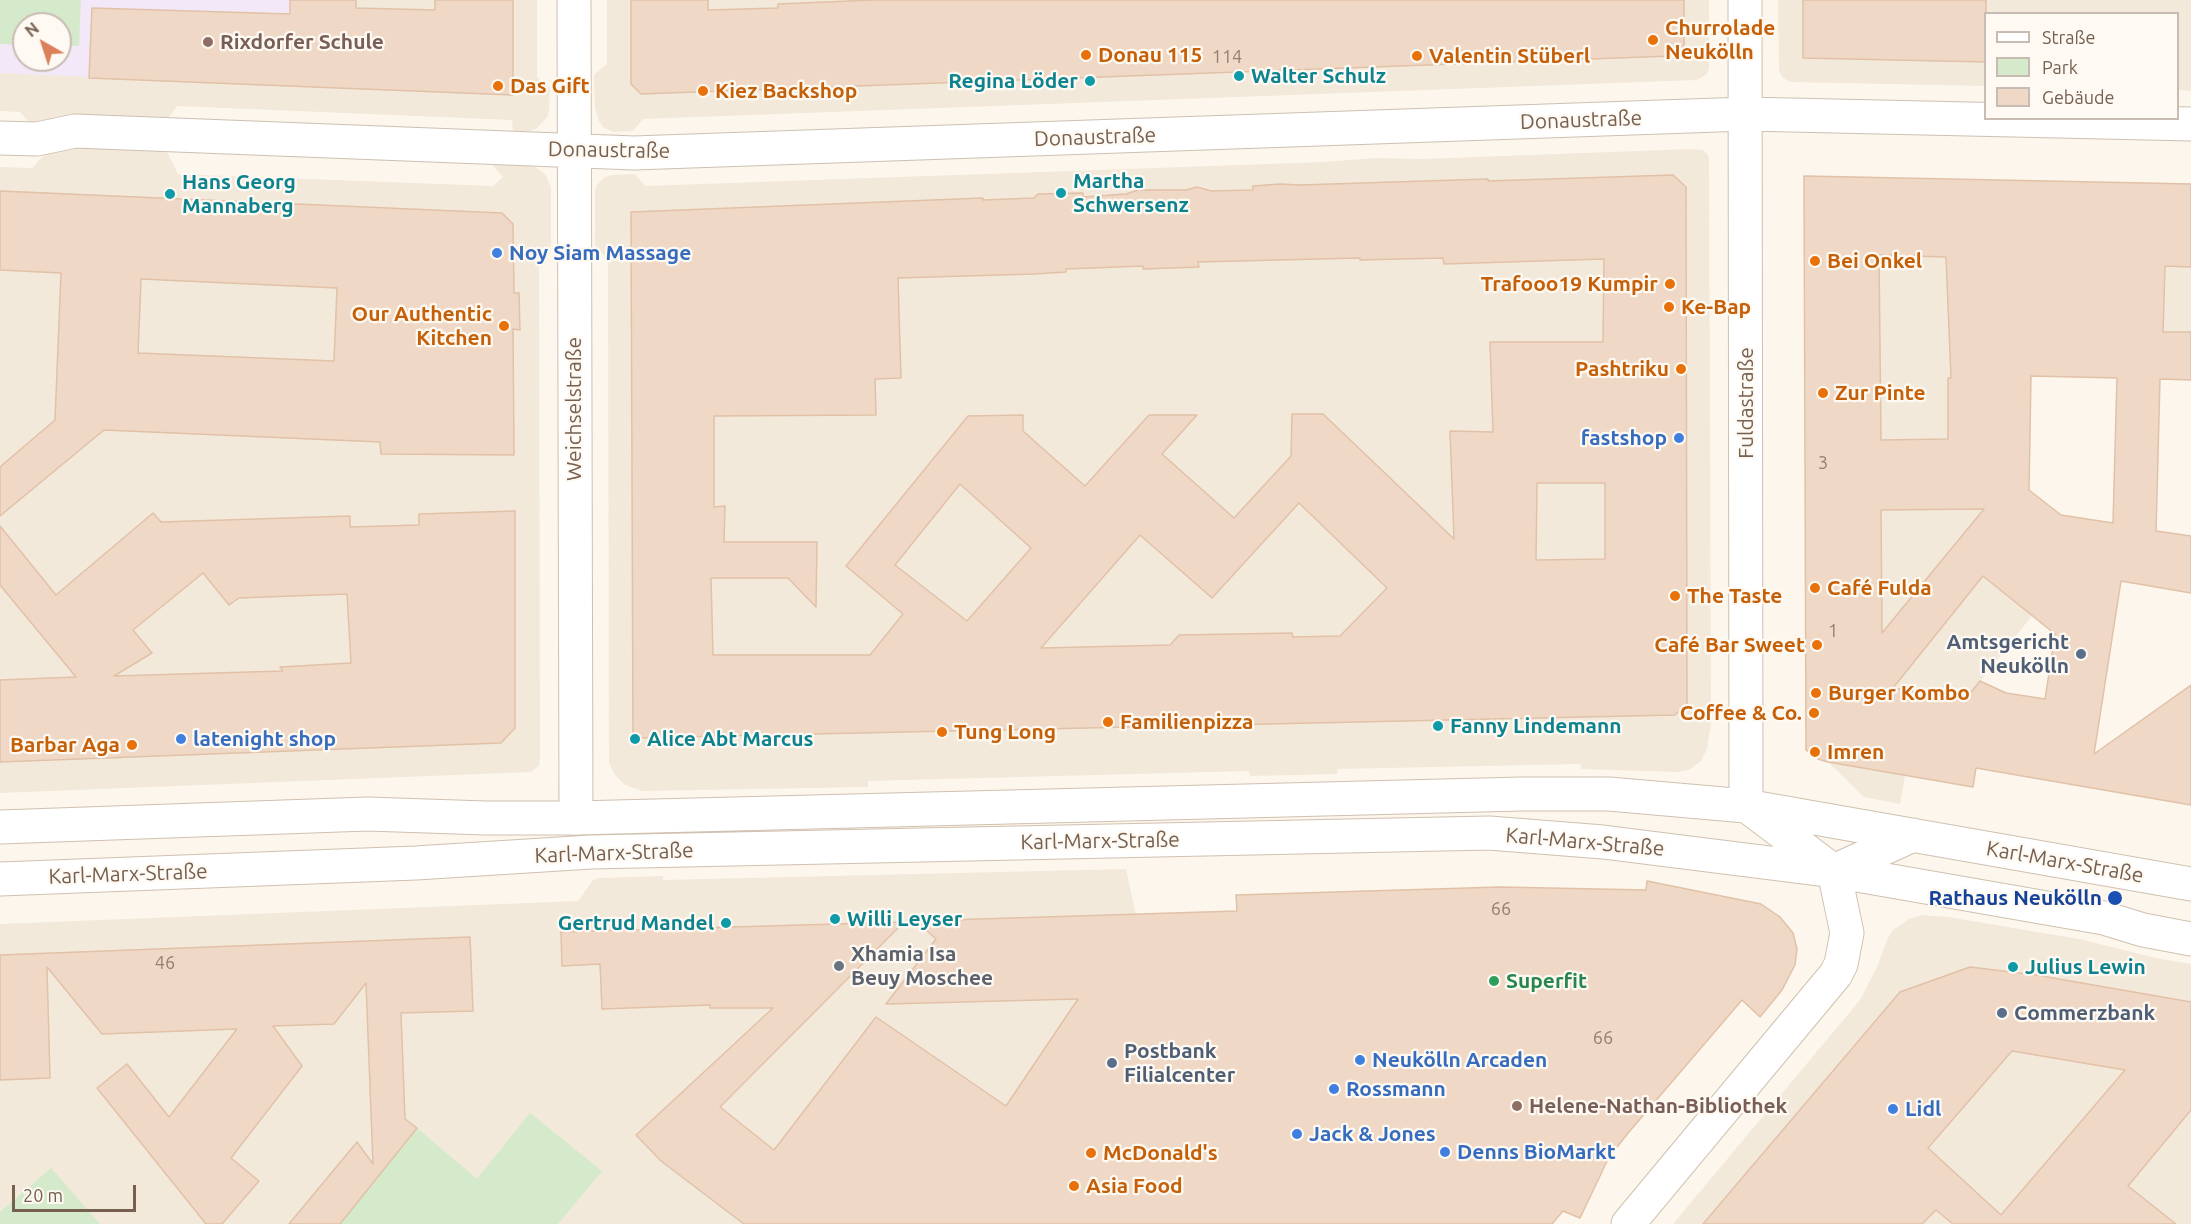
<!DOCTYPE html>
<meta charset="utf-8">
<style>
body{margin:0}
#map{position:relative;width:2191px;height:1224px;overflow:hidden;background:#fcf6ec;font-family:Ubuntu,sans-serif}
canvas{display:block}
.legend{position:absolute;left:1984px;top:12px;width:195px;height:108px;box-sizing:border-box;background:#fefaf3;border:2px solid #c8bcb2;margin:0;padding:8px 10px;list-style:none;font-size:18px;color:#766050}
.legend li{display:flex;align-items:center;gap:12px;height:30px}
.legend b{width:30px;border:2px solid #c8bcb2}
.north{position:absolute;left:12px;top:12px;width:60px;height:60px;box-sizing:border-box;background:#fefaf3;border:2px solid #c8bcb2;border-radius:50%;rotate:321deg;font-size:16px;font-weight:700;line-height:24px;text-align:center;color:#766050}
.north::after{content:'';display:block;margin:auto;width:21px;height:27px;background:#db805b;clip-path:polygon(50% 0,100% 100%,50% 72%,0 100%)}
.scale{position:absolute;left:12px;top:1185px;width:124px;height:27px;box-sizing:border-box;border:3px solid #766050;border-top:0;padding-left:8px;font-size:18px;line-height:21px;white-space:nowrap;color:#766050;-webkit-text-stroke:4px #fefaf3;paint-order:stroke}
</style>
<div id="map">
<canvas width="2191" height="1224"></canvas>
<ul class="legend">
<li><b style="height:8px;background:#fff"></b>Straße</li>
<li><b style="height:16px;background:#d5e9cb"></b>Park</li>
<li><b style="height:16px;background:#efd9c6"></b>Gebäude</li>
</ul>
<div class="north">N</div>
<div class="scale">20 m</div>
</div>
<script>
const ctx = document.querySelector('canvas').getContext('2d');
ctx.lineJoin = 'round';
function fillPath(path, color) { ctx.fillStyle = color; ctx.fill(path, 'evenodd'); }
const shape = rows => new Path2D(rows.map(r => 'M' + r).join(''));
function trace(path, color, width, dash) { ctx.strokeStyle = color; ctx.lineWidth = width; ctx.lineCap = dash ? 'butt' : 'round'; ctx.setLineDash(dash || []); ctx.stroke(path); }
function label(font, color, halo, rows, align = 'center') {
  ctx.font = font + ' Ubuntu,sans-serif'; ctx.lineWidth = 4.5; ctx.setLineDash([]); ctx.textBaseline = 'middle'; ctx.strokeStyle = halo; ctx.fillStyle = color; for (const [text, x, y, turn = 0] of rows) {
    ctx.save(); ctx.translate(x, y); ctx.rotate((+turn || 0) * Math.PI / 180); ctx.textAlign = isNaN(turn) ? turn : align; if (halo) ctx.strokeText(text, 0, 0); ctx.fillText(text, 0, 0); ctx.restore();
  }
}
fillPath(shape([
 [0,0,537,0,537,77,550,88,549,111,548,116,537,128,527,132,513,132,512,120,177,106,168,118,71,114,43,122,29,123,20,112,0,111],
 [24,24,60,24,60,60,24,60],
 [607,0,1709,0,1709,69,1706,75,1697,80,643,119,633,131,613,132,603,127,599,121,595,109,594,75,607,64],
 [1778,0,2191,0,2191,91,2178,90,2178,14,1986,14,1985,86,1791,82,1783,78,1779,71],
 [74,146,166,149,178,174,493,186,503,177,494,167,494,163,530,163,545,174,551,187,551,245,539,261,540,757,539,766,531,772,0,793,0,167,32,168,44,155],
 [1691,149,1703,150,1708,155,1709,160,1711,695,1711,723,1707,749,1701,761,1689,770,1677,772,1581,769,1581,764,1338,769,1337,774,1250,776,1249,771,868,781,868,787,642,791,625,785,614,774,609,762,608,260,595,245,595,191,597,185,605,177,612,175,635,174,645,186,1324,162,1376,158,1422,159],
 [1813,176,2191,184,2191,332,1986,327,1981,513,2062,578,1905,776,1900,804,1864,797,1828,762,1818,759,1809,751,1806,742,1804,185],
 [1126,869,1136,915,925,1224,0,1224,0,924,578,901,593,880,599,878,663,876,663,880],
 [1922,915,1948,917,2079,939,2156,958,2191,964,2191,1224,1673,1224,1860,1000,1877,967,1888,938,1893,930,1909,919]
]), '#f3e9db');
fillPath(shape([
 [0,0,356,0,357,89,0,73],
 [24,24,60,24,60,60,24,60]
]), '#f3e8f8');
fillPath(shape([
 [0,0,81,0,79,46,60,46,60,24,24,24,24,45,0,44],
 [530,1113,602,1171,558,1224,338,1224,417,1128,477,1179],
 [51,1168,100,1224,0,1224,0,1212]
]), '#d5e9cb');
const building = shape([
 [290,0,356,0,356,8,435,10,435,0,513,0,513,95,89,78,92,8,290,14,290,0],
 [631,0,708,0,708,10,778,8,778,4,873,0,1684,0,1684,45,1671,56,641,94,631,84,631,0],
 [1803,0,1986,0,1986,62,1803,58,1803,0],
 [1673,175,1686,187,1687,704,1675,715,633,738,631,212,983,198,983,200,1034,198,1038,194,1083,193,1083,197,1126,194,1138,190,1186,190,1197,187,1211,191,1253,190,1253,186,1280,184,1300,185,1488,179,1488,181,1673,175],
 [1360,258,1360,260,1443,258,1444,264,1604,259,1603,342,1490,342,1493,432,1450,431,1454,539,1323,414,1292,414,1291,456,1234,518,1162,454,1197,415,1149,415,1085,486,1023,431,1023,415,968,416,846,566,903,614,870,655,713,655,711,578,788,578,816,607,817,542,724,542,725,506,714,507,714,416,876,415,875,379,901,378,898,278,1034,274,1066,272,1066,269,1143,266,1143,269,1199,267,1198,262,1360,258],
 [1537,483,1605,483,1605,559,1536,560,1537,483],
 [960,484,1031,548,967,621,895,565,960,484],
 [1299,503,1387,588,1340,636,1293,637,1292,633,1179,635,1170,645,1041,648,1140,535,1212,598,1299,503],
 [1804,176,2191,184,2191,267,2165,266,2163,332,2191,332,2191,380,2160,379,2156,531,2191,536,2191,593,2121,581,2094,754,2191,685,2191,805,1976,768,1973,787,1828,762,1818,759,1806,750,1804,176],
 [1879,255,1946,257,1951,378,1948,378,1948,439,1881,440,1879,255],
 [2031,376,2117,378,2113,523,2061,515,2029,490,2031,376],
 [1984,509,1882,633,1881,510,1984,509],
 [1983,576,2055,634,2045,699,2006,693,1980,681,1965,700,1893,688,1983,576],
 [0,191,502,213,513,224,514,293,519,293,520,330,513,329,514,455,381,454,380,442,104,430,0,516,0,467,55,420,61,273,0,270,0,191],
 [141,279,337,288,334,361,138,353,141,279],
 [515,511,515,728,501,743,0,762,0,680,76,677,0,585,0,526,56,595,153,513,161,522,350,516,350,527,419,525,419,514,515,511],
 [203,573,229,605,239,598,347,594,351,663,280,667,283,671,114,676,152,653,133,630,203,573],
 [1647,881,1761,904,1780,917,1793,933,1797,949,1795,965,1782,990,1760,1017,1742,1000,1629,1132,1609,1157,1580,1218,1563,1211,1552,1224,744,1224,661,1161,636,1135,773,1008,710,1008,710,1005,602,1009,600,964,562,966,561,932,904,922,720,1107,774,1150,876,1017,1006,1106,1078,999,886,1004,936,939,916,921,1237,911,1236,895,1500,887,1646,890,1647,881],
 [470,937,473,1011,401,1013,405,1119,417,1128,340,1224,289,1224,357,1142,373,1164,366,983,334,1024,273,1026,302,1066,231,1158,259,1181,222,1224,206,1224,97,1088,127,1064,169,1117,237,1029,102,1034,47,967,50,1078,0,1080,0,955,470,937],
 [1970,967,2036,975,2191,1002,2191,1110,2128,1186,2176,1224,1953,1224,1936,1210,1922,1224,1703,1224,1900,992,1970,967],
 [2012,1051,2125,1070,2001,1215,1928,1148,2012,1051]
]);
fillPath(building, '#efd9c6');
trace(building, '#e1c1a7', 1.5);
const street = shape([
 [574,0,576,818],
 [1745,0,1746,806],
 [0,138,37,139,75,131,634,153,1746,114,2191,124]
]);
const secondary = shape([
 [1751,809,1832,870],
 [0,827,368,814,485,818,576,818,1521,794,1609,794,1746,806,2191,884],
 [1834,871,1913,835],
 [0,879,416,863,591,852,1489,833,1603,842,1834,871,2104,918,2143,930,2191,939],
 [1628,1224,1836,974,1841,964,1847,933,1834,871]
]);
trace(street, '#cdc0b2', 35);
trace(secondary, '#d0c0b0', 35);
trace(street, '#fff', 33);
trace(secondary, '#fff', 33);
for (const [x, y, r, color] of [
 [1653,40,6,"#e8710a"],
 [208,42,6,"#8d6e63"],
 [1086,55,6,"#e8710a"],
 [1417,56,6,"#e8710a"],
 [1239,76,6,"#0f9aa8"],
 [1090,81,6,"#0f9aa8"],
 [498,86,6,"#e8710a"],
 [703,91,6,"#e8710a"],
 [1061,193,6,"#0f9aa8"],
 [170,194,6,"#0f9aa8"],
 [497,253,6,"#3f7fe0"],
 [1815,261,6,"#e8710a"],
 [1670,284,6,"#e8710a"],
 [1669,307,6,"#e8710a"],
 [504,326,6,"#e8710a"],
 [1681,369,6,"#e8710a"],
 [1823,393,6,"#e8710a"],
 [1679,438,6,"#3f7fe0"],
 [1815,588,6,"#e8710a"],
 [1675,596,6,"#e8710a"],
 [1817,645,6,"#e8710a"],
 [2081,654,6,"#5c6f8a"],
 [1816,693,6,"#e8710a"],
 [1814,713,6,"#e8710a"],
 [1108,722,6,"#e8710a"],
 [1438,726,6,"#0f9aa8"],
 [942,732,6,"#e8710a"],
 [181,739,6,"#3f7fe0"],
 [635,739,6,"#0f9aa8"],
 [132,745,6,"#e8710a"],
 [1815,752,6,"#e8710a"],
 [2115,898,8,"#1a4fb4"],
 [835,919,6,"#0f9aa8"],
 [726,923,6,"#0f9aa8"],
 [839,966,6,"#6b7280"],
 [2013,967,6,"#0f9aa8"],
 [1494,981,6,"#2e9e5b"],
 [2002,1013,6,"#5c6f8a"],
 [1360,1060,6,"#3f7fe0"],
 [1112,1063,6,"#5c6f8a"],
 [1334,1089,6,"#3f7fe0"],
 [1517,1106,6,"#8d6e63"],
 [1893,1109,6,"#3f7fe0"],
 [1297,1134,6,"#3f7fe0"],
 [1445,1152,6,"#3f7fe0"],
 [1091,1153,6,"#e8710a"],
 [1074,1186,6,"#e8710a"]
]) { const dot = new Path2D(); dot.arc(x, y, r, 0, 2 * Math.PI); ctx.fillStyle = color; ctx.fill(dot); trace(dot, '#fefaf3', 2); }
label('18px', '#947e6e', null, [
 ["114",1227,57],
 ["3",1823,463],
 ["1",1833,631],
 ["66",1501,909],
 ["46",165,963],
 ["66",1603,1038]
]);
label('bold 21px', '#c56008', '#fefaf3', [
 ["Churrolade",1665,28],
 ["Neukölln",1665,52],
 ["Donau 115",1098,55],
 ["Valentin Stüberl",1429,56],
 ["Das Gift",510,86],
 ["Kiez Backshop",715,91],
 ["Bei Onkel",1827,261],
 ["Trafooo19 Kumpir",1658,284,"right"],
 ["Ke-Bap",1681,307],
 ["Our Authentic",492,314,"right"],
 ["Kitchen",492,338,"right"],
 ["Pashtriku",1669,369,"right"],
 ["Zur Pinte",1835,393],
 ["Café Fulda",1827,588],
 ["The Taste",1687,596],
 ["Café Bar Sweet",1805,645,"right"],
 ["Burger Kombo",1828,693],
 ["Coffee & Co.",1802,713,"right"],
 ["Familienpizza",1120,722],
 ["Tung Long",954,732],
 ["Barbar Aga",120,745,"right"],
 ["Imren",1827,752],
 ["McDonald's",1103,1153],
 ["Asia Food",1086,1186]
], 'left');
label('bold 21px', '#785e54', '#fefaf3', [
 ["Rixdorfer Schule",220,42],
 ["Helene-Nathan-Bibliothek",1529,1106]
], 'left');
label('bold 21px', '#0d838f', '#fefaf3', [
 ["Walter Schulz",1251,76],
 ["Regina Löder",1078,81,"right"],
 ["Martha",1073,181],
 ["Schwersenz",1073,205],
 ["Hans Georg",182,182],
 ["Mannaberg",182,206],
 ["Fanny Lindemann",1450,726],
 ["Alice Abt Marcus",647,739],
 ["Willi Leyser",847,919],
 ["Gertrud Mandel",714,923,"right"],
 ["Julius Lewin",2025,967]
], 'left');
label('21px', '#766050', '#fefaf3', [
 ["Donaustraße",1581,120,-2],
 ["Donaustraße",1095,137,-2],
 ["Donaustraße",609,150,1],
 ["Fuldastraße",1746,403,-90],
 ["Weichselstraße",574,409,-90],
 ["Karl-Marx-Straße",1100,841,-1],
 ["Karl-Marx-Straße",1585,842,5],
 ["Karl-Marx-Straße",614,853,-2],
 ["Karl-Marx-Straße",2065,862,10],
 ["Karl-Marx-Straße",128,874,-2]
]);
label('bold 21px', '#366cbe', '#fefaf3', [
 ["Noy Siam Massage",509,253],
 ["fastshop",1667,438,"right"],
 ["latenight shop",193,739],
 ["Neukölln Arcaden",1372,1060],
 ["Rossmann",1346,1089],
 ["Lidl",1905,1109],
 ["Jack & Jones",1309,1134],
 ["Denns BioMarkt",1457,1152]
], 'left');
label('bold 21px', '#4e5e75', '#fefaf3', [
 ["Amtsgericht",2069,642,"right"],
 ["Neukölln",2069,666,"right"],
 ["Commerzbank",2014,1013],
 ["Postbank",1124,1051],
 ["Filialcenter",1124,1075]
], 'left');
label('bold 21px', '#164399', '#fefaf3', [
 ["Rathaus Neukölln",2102,898]
], 'right');
label('bold 21px', '#5b616d', '#fefaf3', [
 ["Xhamia Isa",851,954],
 ["Beuy Moschee",851,978]
], 'left');
label('bold 21px', '#27864d', '#fefaf3', [
 ["Superfit",1506,981]
], 'left');
</script>
